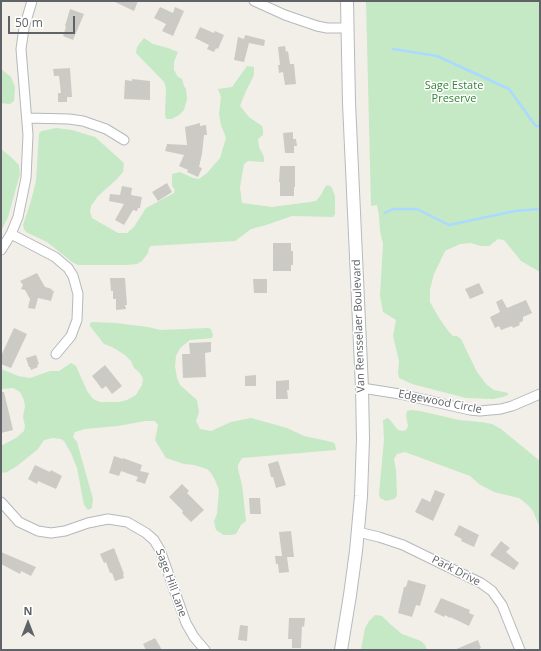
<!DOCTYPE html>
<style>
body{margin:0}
#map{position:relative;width:541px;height:651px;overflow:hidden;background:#f1efe8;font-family:"Open Sans",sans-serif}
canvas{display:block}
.frame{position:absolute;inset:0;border:2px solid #5f6368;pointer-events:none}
.north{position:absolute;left:8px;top:603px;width:40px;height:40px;-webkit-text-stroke:3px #fff;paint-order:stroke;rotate:0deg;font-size:11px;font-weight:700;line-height:16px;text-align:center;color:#5f6368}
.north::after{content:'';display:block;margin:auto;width:14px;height:18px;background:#5f6368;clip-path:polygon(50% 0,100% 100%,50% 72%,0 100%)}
.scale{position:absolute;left:8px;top:16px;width:67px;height:18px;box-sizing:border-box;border:2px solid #5f6368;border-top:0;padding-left:5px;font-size:12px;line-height:14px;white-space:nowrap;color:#5f6368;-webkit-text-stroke:3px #fff;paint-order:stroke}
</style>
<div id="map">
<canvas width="541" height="651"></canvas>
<div class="frame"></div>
<div class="north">N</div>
<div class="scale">50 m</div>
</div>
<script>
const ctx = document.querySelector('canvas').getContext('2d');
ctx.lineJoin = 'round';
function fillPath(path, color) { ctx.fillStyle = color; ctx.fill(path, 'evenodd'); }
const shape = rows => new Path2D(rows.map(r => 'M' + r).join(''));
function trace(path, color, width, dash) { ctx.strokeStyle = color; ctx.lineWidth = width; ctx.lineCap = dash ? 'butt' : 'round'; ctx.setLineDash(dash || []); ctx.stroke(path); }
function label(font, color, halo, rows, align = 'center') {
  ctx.font = font + ' "Open Sans",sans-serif'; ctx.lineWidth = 3; ctx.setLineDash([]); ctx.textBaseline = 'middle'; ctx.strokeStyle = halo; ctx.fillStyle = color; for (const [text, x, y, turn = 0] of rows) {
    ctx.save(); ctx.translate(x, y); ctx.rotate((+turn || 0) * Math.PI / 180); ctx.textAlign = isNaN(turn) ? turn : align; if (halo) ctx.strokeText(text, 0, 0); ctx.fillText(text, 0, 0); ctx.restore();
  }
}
fillPath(shape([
 [366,1,540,1,540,272,521,261,504,240,498,239,489,246,481,246,471,243,460,244,445,251,434,274,430,289,430,302,439,318,449,332,453,336,457,336,461,339,477,372,487,385,494,390,508,393,508,395,503,397,493,399,466,398,412,384,399,378,398,373,399,361,393,336,396,320,383,312,380,296,383,244,380,231,379,216,377,205,371,206],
 [144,38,153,44,168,48,178,52,174,62,174,70,178,77,182,79,184,86,186,89,187,99,184,110,179,115,172,119,166,119,165,115,166,88,164,82,136,53,137,47],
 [247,66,254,67,254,75,246,91,240,106,249,117,262,126,263,129,263,135,258,139,259,147,264,157,264,162,248,161,244,164,240,187,242,203,272,207,310,202,316,201,321,195,324,189,327,185,330,186,332,188,335,196,335,214,333,217,292,216,266,225,251,229,235,241,151,246,149,248,148,253,142,261,137,264,126,265,78,265,72,262,47,242,26,232,24,229,23,225,31,201,36,181,39,133,42,131,56,128,72,130,95,137,124,163,123,172,116,180,98,196,91,206,90,212,92,218,118,233,127,233,134,227,146,208,174,193,175,190,172,186,172,174,180,172,193,178,199,179,207,173,220,158,226,138,221,125,219,114,221,97,218,89,232,87],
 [1,69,11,77,15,87,14,101,10,104,1,103],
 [1,149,11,157,19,165,20,174,8,217,1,231],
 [93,322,115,323,148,327,160,330,208,328,211,329,213,335,212,338,190,340,180,348,176,356,175,366,177,378,180,385,197,400,199,412,196,421,200,429,211,431,231,422,251,418,287,428,304,436,332,442,335,444,336,450,242,458,238,465,238,469,242,485,246,521,241,525,236,534,231,535,224,535,216,530,214,521,217,514,219,490,215,480,211,473,207,469,194,465,184,464,166,458,155,440,158,425,155,421,145,421,118,426,85,429,75,432,73,437,77,442,93,499,92,508,88,510,84,505,77,468,71,453,64,441,61,439,53,438,44,440,38,449,17,466,7,472,1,473,1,446,16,438,24,431,25,426,23,417,25,406,24,400,20,392,13,388,1,389,1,369,18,376,30,378,50,371,59,371,71,363,76,366,87,391,93,399,100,402,119,402,127,400,136,395,142,385,143,379,140,373,134,368,131,361,125,355,112,347,104,344,90,326,90,323],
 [411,410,420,411,459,420,481,422,492,424,501,429,540,461,540,528,533,511,528,505,519,498,494,492,479,484,470,476,405,452,397,454,394,459,396,470,397,496,394,499,386,501,380,498,379,494,384,440,383,420,388,418,390,420,398,430,403,431,406,430,408,426,406,416,407,411],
 [375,615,382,616,390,624,402,634,421,641,425,645,427,650,361,650,365,628,369,621]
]), '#c5e8c5');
trace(shape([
 [393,49,437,56,509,89,535,125,540,127],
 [385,213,393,209,417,209,449,225,515,211,540,209]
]), '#aadaff', 2.5);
fillPath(shape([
 [113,1,138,1,134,11],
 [160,7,173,13,175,7,184,11,173,36,162,31,166,24,154,18],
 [70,9,84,14,73,40,63,36,66,27,65,26],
 [200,27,214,33,215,31,224,35,218,49,216,48,214,52,207,49,209,45,195,38],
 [245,35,265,40,264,46,249,43,244,62,234,60,238,37,244,39],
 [285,46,286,52,288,51,290,64,294,64,296,84,285,85,283,72,279,73,278,65,280,65,278,47],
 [70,68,72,97,67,97,67,102,58,102,58,93,61,93,59,76,54,76,53,69],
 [132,79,150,81,150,100,124,99,125,80,132,81],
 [200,123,200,126,206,125,207,135,204,135,202,154,199,167,202,168,198,177,187,172,188,170,179,166,184,155,165,151,167,144,187,145,185,127],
 [293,132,293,139,296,139,297,146,294,146,294,153,285,153,283,133],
 [280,166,295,166,295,187,294,187,294,196,280,196,280,182,279,182],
 [167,183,172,192,158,201,152,192],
 [122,186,132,188,131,195,142,197,140,208,138,208,137,211,133,210,124,225,115,220,124,204,109,201,110,194,120,195],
 [273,243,291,243,291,251,293,251,293,265,291,265,291,271,273,271],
 [37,273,45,287,52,289,51,290,54,291,51,301,38,298,35,309,28,308,30,299,25,290,21,289,23,285,20,281],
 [110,278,125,278,127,305,125,305,126,309,116,310,116,299,113,299,113,291,111,291],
 [253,279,267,279,267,293,254,293],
 [479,283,484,293,470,299,465,289],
 [502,299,507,308,526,300,532,313,523,317,523,321,519,323,520,325,513,328,512,326,501,330,499,326,495,328,490,317,500,312,496,302],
 [14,328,27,334,11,368,1,364,1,356],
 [211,342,211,352,205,353,206,377,183,378,182,354,190,354,189,343],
 [36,355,39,364,37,365,38,367,31,370,30,367,29,367,26,358],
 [105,365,122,386,112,394,106,386,102,389,92,376],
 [256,375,256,386,245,386,245,376],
 [289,380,289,390,287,390,288,399,276,399,276,381],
 [1,392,4,392,13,430,1,433],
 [114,456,123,459,123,458,142,465,140,471,149,473,145,484,136,481,138,477,121,471,119,476,109,473],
 [278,461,286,485,276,488,273,477,271,477,268,464],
 [35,465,50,472,51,470,62,476,56,489,38,481,37,484,28,479],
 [182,484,189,491,187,493,204,510,191,522,182,513,183,511,169,497],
 [435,490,445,494,433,521,415,512,422,498,430,502],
 [249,498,260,498,261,514,250,514],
 [459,525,479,535,474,547,461,541,462,539,454,535],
 [291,531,294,557,287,557,289,572,279,573,278,564,276,564,275,556,282,556,279,532],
 [501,541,510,548,506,552,519,563,514,570,490,555],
 [114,548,124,574,123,574,124,578,115,581,112,573,110,573,106,562,104,563,100,554],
 [1,552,36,567,31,576,21,571,20,574,1,564],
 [408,580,426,585,420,606,416,605,412,617,398,613,404,587,406,587],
 [441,598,470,610,469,613,474,615,469,626,450,617,450,618,445,615,444,617,434,612],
 [289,618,305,618,304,627,302,626,301,648,292,648,292,639,288,639],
 [240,625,248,626,247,641,238,640],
 [155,638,162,650,146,650,143,644],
 [478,640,481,648,477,650,454,650]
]), '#cccac5');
const street = shape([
 [254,1,285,15,317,26,327,28,347,28],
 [27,118,69,119,83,121,106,129,124,140],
 [11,234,55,257,68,268,73,276,78,294,77,320,71,336,56,354],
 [1,250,11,234,18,217,26,178,28,135,21,49,24,28,32,1],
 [362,388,400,394,470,410,480,411,501,409,512,406,540,394],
 [1,502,19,522,38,531,51,533,65,531,88,523,108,519,127,522,146,533,154,540,160,550,186,623,194,637,205,650],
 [358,532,379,537,403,545,481,583,492,591,502,605,520,650]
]);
const secondary = shape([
 [341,650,350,595,356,551,361,496,363,439,362,388,349,103,347,1]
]);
trace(street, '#b5b8bc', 11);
trace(secondary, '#b6babf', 14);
trace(street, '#fff', 9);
trace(secondary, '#fff', 12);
label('11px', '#348238', '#fff', [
 ["Sage Estate",454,86],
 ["Preserve",454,99]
]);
label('11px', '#5f6368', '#fff', [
 ["Van Rensselaer Boulevard",359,326,-92],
 ["Edgewood Circle",440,402,11],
 ["Park Drive",456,571,27],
 ["Sage Hill Lane",171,583,70]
]);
</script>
